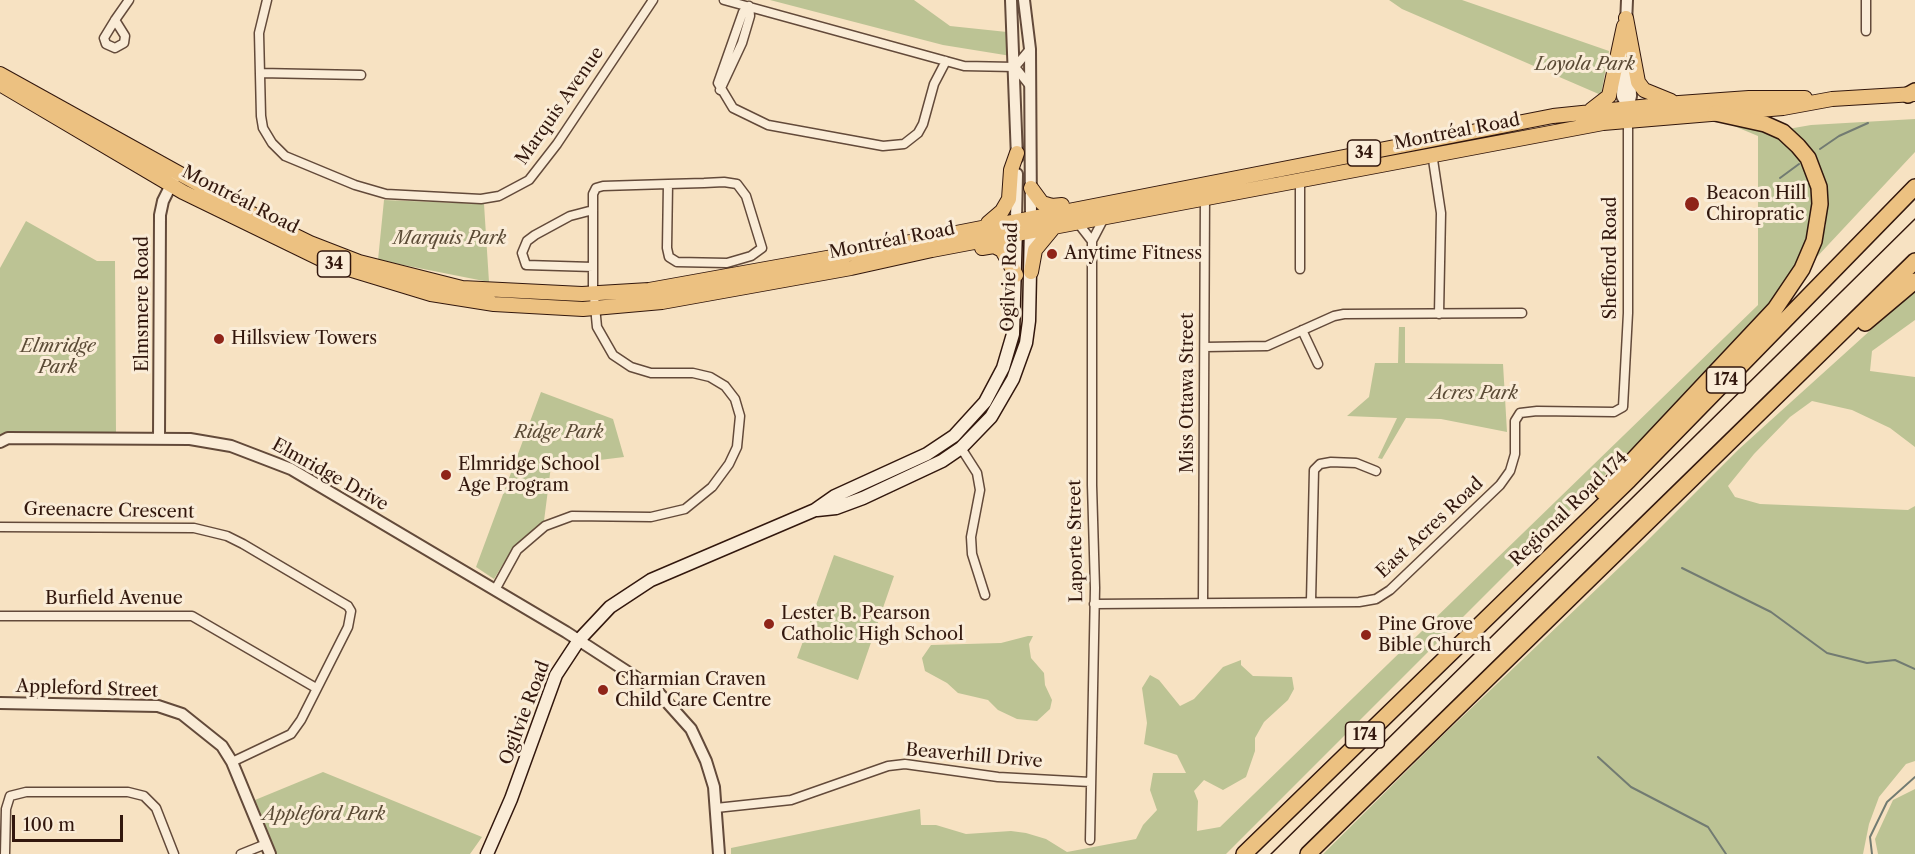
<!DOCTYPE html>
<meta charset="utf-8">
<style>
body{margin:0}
#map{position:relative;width:1915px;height:854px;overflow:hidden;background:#f7e2c2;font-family:"Libre Caslon Text",serif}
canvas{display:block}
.scale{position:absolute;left:12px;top:815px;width:111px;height:27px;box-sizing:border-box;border:3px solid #32170d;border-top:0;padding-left:8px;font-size:18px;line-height:21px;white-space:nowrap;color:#32170d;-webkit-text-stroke:4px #faecd7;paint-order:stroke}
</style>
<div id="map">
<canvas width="1915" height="854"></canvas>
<div class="scale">100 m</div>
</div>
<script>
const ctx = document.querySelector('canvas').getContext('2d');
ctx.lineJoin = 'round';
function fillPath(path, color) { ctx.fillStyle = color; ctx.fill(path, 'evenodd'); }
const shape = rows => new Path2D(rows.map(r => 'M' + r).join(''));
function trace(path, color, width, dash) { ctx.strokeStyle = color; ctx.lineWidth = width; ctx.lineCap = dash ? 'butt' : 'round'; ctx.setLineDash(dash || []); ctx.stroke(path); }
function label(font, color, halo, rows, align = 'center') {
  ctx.font = font + ' "Libre Caslon Text",serif'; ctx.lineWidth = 6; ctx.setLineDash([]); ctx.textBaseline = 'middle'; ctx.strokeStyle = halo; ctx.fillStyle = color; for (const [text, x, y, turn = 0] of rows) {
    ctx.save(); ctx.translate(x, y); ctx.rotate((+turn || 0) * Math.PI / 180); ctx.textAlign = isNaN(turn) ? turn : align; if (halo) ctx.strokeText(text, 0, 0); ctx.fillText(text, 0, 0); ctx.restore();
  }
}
fillPath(shape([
 [770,0,914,0,950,26,1007,32,1011,56,943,45],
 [1389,0,1462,0,1609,51,1601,95,1402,9],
 [1915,119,1915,152,1814,260,1826,225,1826,190,1788,129,1811,125],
 [1734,126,1763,128,1794,147,1815,186,1811,239,1777,296,1654,426,1226,854,731,854,731,848,920,809,921,825,936,825,966,834,1011,831,1026,833,1046,839,1067,852,1136,839,1143,825,1157,810,1150,790,1153,773,1186,773,1177,755,1144,744,1147,723,1142,688,1150,675,1159,680,1180,706,1194,699,1223,667,1241,660,1241,665,1253,676,1292,677,1294,689,1288,700,1264,722,1255,738,1255,751,1246,777,1223,790,1204,780,1194,791,1198,801,1197,831,1220,827,1758,305,1758,136],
 [384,200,484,204,489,282,378,260],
 [26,221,97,261,115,261,116,434,0,435,0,268],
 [1915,290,1915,320,1872,351,1870,371,1915,377,1915,447,1890,428,1852,410,1812,401,1790,417,1754,454,1728,486,1735,497,1760,504,1908,510,1915,506,1915,761,1906,764,1879,797,1869,824,1863,854,1323,854,1439,739,1644,544,1739,449],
 [1399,327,1405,327,1405,363,1503,364,1507,432,1441,419,1406,418,1382,459,1378,458,1397,418,1347,416,1369,397,1375,363,1398,363],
 [541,392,613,419,624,457,551,466,544,521,514,546,494,579,476,567],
 [834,555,894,576,858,680,797,658],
 [1028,636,1033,636,1029,644,1031,658,1044,673,1045,685,1052,700,1050,709,1037,721,1017,719,998,710,988,700,958,693,947,683,925,671,922,658,931,645,1001,643],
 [323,772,482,837,470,854,277,854,255,800],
 [1915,789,1915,854,1878,854,1875,839,1893,800]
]), '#bcc394');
trace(shape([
 [1820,149,1839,136,1868,123],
 [1780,178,1799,164],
 [1682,568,1771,612,1827,653,1867,663,1895,660,1915,669],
 [1598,757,1631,787,1708,827,1726,854],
 [1872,854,1870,837,1887,802,1915,777]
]), '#727b72', 2);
const minor = shape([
 [267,0,259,33,261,116,263,128,272,143,285,156,355,185,386,194,481,199,499,196,529,180,557,144,653,0],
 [724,0,964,66,1015,67,1030,49],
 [1866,0,1866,31],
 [749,6,743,12,718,83,733,108,768,125,883,146,904,144,918,133,923,124,934,84,946,61],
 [115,20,125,36,124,43,115,48,106,44,104,38,115,20],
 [115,20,129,0],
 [1015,67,1030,86],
 [260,73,361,75],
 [720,90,742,43,750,16,749,6],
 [1432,153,1441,213,1439,314],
 [1300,181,1300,269],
 [593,210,570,216,535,235,527,241,522,253,526,265,593,267],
 [1078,223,1092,241],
 [1302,330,1318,364],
 [1205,347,1267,346,1334,316,1344,314,1522,313],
 [961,448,977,473,980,490,971,537,972,554,985,595],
 [0,527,194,528,227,536,243,544,348,606,351,611,348,627,301,720,291,734,232,762],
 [495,590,517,550,545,526,572,516,651,517,685,509,712,487,729,464,737,447,740,416,735,399,725,386,710,377,693,373,651,373,631,367,613,355,597,327,593,286,593,194,596,188,603,186,668,184,704,183,724,182,737,184,746,196,762,248,751,256,727,263,677,262,669,257,667,248,668,184],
 [1311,601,1314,470,1320,464,1331,462,1356,463,1376,471],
 [1203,603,1205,195],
 [1094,604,1359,602,1376,599,1390,590,1500,485,1510,471,1515,454,1515,421,1520,413,1537,411,1614,412,1623,407,1628,313,1628,120],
 [0,616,192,616,316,688],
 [716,808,791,800,888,766,905,764,998,777,1090,782],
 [1090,840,1095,588,1092,485,1092,241,1104,218],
 [5,854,6,809,10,796,26,792,128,792,144,796,156,808,174,854],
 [241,854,266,844]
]);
const tertiary = shape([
 [1011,0,1017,158],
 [1024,0,1030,49,1031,217],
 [1626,24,1627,0],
 [1623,52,1622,96,1628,107],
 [1628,110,1631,96,1630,63],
 [1016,219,1017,174],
 [159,438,160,215,163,201,177,173],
 [0,442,8,438,190,439,231,446,291,469,566,632,657,691,691,729,706,761,714,787,719,854],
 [0,703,158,706,182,714,222,746,232,762,270,854]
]);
const secondary = shape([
 [817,510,836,508,863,498,942,461,961,448,991,417,1013,379,1026,343,1029,321,1031,224],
 [487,854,511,799,556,675,579,640,610,607,651,580,815,510,835,496,927,454,954,436,985,402,1003,368,1013,334,1016,227]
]);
const primary = shape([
 [1626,18,1638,82,1644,90,1671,101],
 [0,74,265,221,310,243,359,262,462,288,582,294,649,290,849,254,1553,116,1679,103,1749,98,1805,98],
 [0,84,183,192,329,263,431,294,494,304,583,309,662,302,851,268,932,250,1603,123,1783,108,1832,99,1915,94],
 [1591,110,1609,96,1624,26],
 [1031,188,1042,203,1052,206,1062,205],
 [988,223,1002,211,1009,199,1011,170,1017,153],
 [982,248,994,246,1002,250,1016,275],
 [1031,272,1035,250,1054,227]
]);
const motorway = shape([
 [1908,95,1915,91],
 [1865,323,1915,281],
 [1603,492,1775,309,1802,269,1814,241,1820,204,1819,187,1808,158,1798,146,1783,132,1765,124,1715,113],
 [1244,854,1629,480,1915,187],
 [1308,854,1915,261]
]);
trace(minor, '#634a3a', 11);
trace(tertiary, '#634a3a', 14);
trace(secondary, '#32170d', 15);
trace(primary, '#32170d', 16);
trace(motorway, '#32170d', 18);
trace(minor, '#faecd7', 8);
trace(tertiary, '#faecd7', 10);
trace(secondary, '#faecd7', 12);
trace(primary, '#ecc181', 14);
trace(motorway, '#ecc181', 15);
trace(shape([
 [1271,854,1915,219]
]), '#32170d', 1.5);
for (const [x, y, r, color] of [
 [1692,204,8,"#8f2418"],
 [1052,254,6,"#8f2418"],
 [219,339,6,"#8f2418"],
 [446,475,6,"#8f2418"],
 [769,624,6,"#8f2418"],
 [1366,635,6,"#8f2418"],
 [603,690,6,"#8f2418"]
]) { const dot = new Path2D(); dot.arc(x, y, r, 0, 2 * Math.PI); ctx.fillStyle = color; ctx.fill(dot); trace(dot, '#faecd7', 2); }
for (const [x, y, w] of [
 [1364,153,33],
 [334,264,33],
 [1726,380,39],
 [1365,735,39]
]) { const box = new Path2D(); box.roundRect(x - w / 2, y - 13, w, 26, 4.5); ctx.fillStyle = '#faecd7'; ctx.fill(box); trace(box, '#32170d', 1.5); }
label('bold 16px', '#32170d', null, [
 ["34",1364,153],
 ["34",334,264],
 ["174",1726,380],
 ["174",1365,735]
]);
label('italic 18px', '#5b4b36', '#faecd7', [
 ["Loyola Park",1585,65],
 ["Marquis Park",450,239],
 ["Elmridge",58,347],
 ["Park",58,368],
 ["Acres Park",1474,394],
 ["Ridge Park",559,433],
 ["Appleford Park",324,815]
]);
label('18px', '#32170d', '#faecd7', [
 ["Marquis Avenue",560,106,-55],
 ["Montréal Road",1457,132,-11],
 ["Montréal Road",240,200,27],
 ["Montréal Road",892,241,-11],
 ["Shefford Road",1611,258,-90],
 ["Ogilvie Road",1010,277,-88],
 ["Elmsmere Road",143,304,-90],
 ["Miss Ottawa Street",1188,393,-90],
 ["Elmridge Drive",330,475,29],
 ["Regional Road 174",1569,509,-44],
 ["Greenacre Crescent",109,511,1],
 ["East Acres Road",1430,528,-43],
 ["Laporte Street",1076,541,-91],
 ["Burfield Avenue",114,599],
 ["Appleford Street",87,689,2],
 ["Ogilvie Road",525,713,-69],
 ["Beaverhill Drive",974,756,5]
]);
label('18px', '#32170d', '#faecd7', [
 ["Beacon Hill",1706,194],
 ["Chiropratic",1706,215],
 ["Anytime Fitness",1064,254],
 ["Hillsview Towers",231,339],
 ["Elmridge School",458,465],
 ["Age Program",458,486],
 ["Lester B. Pearson",781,614],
 ["Catholic High School",781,635],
 ["Pine Grove",1378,625],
 ["Bible Church",1378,646],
 ["Charmian Craven",615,680],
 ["Child Care Centre",615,701]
], 'left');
</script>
